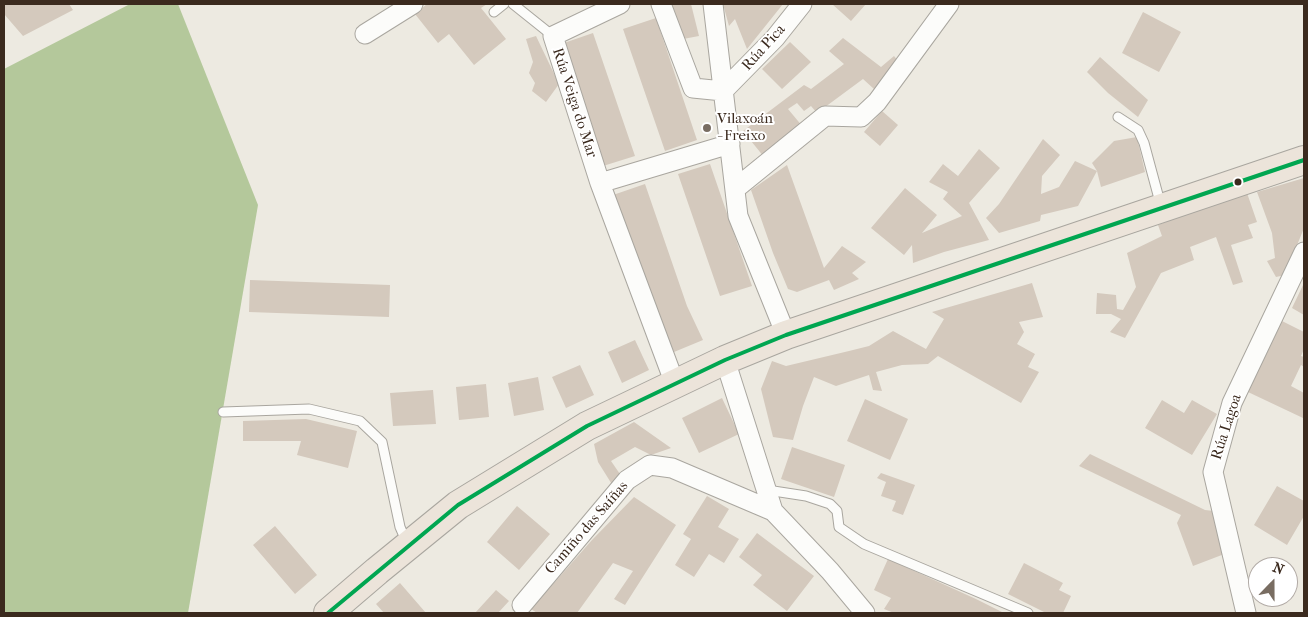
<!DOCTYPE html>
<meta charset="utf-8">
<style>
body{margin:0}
#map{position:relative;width:1308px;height:617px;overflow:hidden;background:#edeae1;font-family:"IM FELL French Canon",serif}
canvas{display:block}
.frame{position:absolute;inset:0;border:5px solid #3b2a1e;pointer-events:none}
.north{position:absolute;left:1248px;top:557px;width:50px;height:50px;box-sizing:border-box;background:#fff;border:1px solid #b1aaa5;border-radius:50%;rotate:22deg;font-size:14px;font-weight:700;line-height:20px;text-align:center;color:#3b2a1e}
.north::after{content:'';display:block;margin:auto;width:18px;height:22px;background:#796d62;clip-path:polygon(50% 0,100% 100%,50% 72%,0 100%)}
</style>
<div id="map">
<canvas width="1308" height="617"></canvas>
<div class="frame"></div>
<div class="north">N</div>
</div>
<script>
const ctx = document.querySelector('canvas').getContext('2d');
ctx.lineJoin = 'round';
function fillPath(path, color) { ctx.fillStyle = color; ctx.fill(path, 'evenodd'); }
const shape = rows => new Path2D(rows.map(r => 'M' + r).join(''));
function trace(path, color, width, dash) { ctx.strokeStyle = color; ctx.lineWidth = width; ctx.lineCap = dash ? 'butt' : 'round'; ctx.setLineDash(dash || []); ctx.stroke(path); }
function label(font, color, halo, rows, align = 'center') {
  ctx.font = font + ' "IM FELL French Canon",serif'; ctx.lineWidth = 4; ctx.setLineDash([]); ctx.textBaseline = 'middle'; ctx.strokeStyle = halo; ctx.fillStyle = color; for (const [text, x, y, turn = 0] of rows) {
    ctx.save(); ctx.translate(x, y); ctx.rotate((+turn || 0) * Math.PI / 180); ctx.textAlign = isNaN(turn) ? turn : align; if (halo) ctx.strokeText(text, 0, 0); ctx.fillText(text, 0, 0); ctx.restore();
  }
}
fillPath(shape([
 [130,4,178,4,258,205,188,613,4,613,4,69]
]), '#b4c89b');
fillPath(shape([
 [4,4,69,4,73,10,23,36,4,14],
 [427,4,487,4,481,8,506,39,474,65,449,34,438,43,415,14],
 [670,4,691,4,699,36,683,39],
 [723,4,783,4,747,49,735,19,729,26],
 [832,4,866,4,851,21],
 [1143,12,1181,32,1159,72,1122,53],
 [656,18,697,140,665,151,623,29],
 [593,33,635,156,603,166,561,44],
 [536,36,559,84,546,102,532,91,535,83,529,73,533,62,526,39],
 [843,38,881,67,894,56,898,61,882,84,874,89,863,79,817,113,811,106,804,111,797,103,788,109,803,127,764,157,743,131,804,85,811,89,844,64,829,51],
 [790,42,811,62,782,89,762,69],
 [1100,57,1148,100,1138,117,1108,93,1087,72],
 [882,111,898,125,880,146,864,132],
 [1137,137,1145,172,1101,187,1097,171,1078,206,1041,215,1040,221,999,233,986,218,999,204,1043,139,1060,155,1042,176,1041,194,1059,187,1075,161,1097,171,1092,163,1114,141],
 [979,149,1000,168,969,203,989,240,944,252,913,263,912,245,904,255,871,228,905,188,937,215,922,233,962,216,943,199,948,192,929,182,943,164,958,176],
 [710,164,752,286,720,296,678,174],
 [787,165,824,268,842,246,866,262,852,273,859,279,834,290,829,280,797,292,788,289,773,253,751,190],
 [1304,178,1304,228,1285,275,1276,277,1267,261,1275,258,1272,233,1257,192],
 [645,184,687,306,703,340,674,352,659,318,613,195],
 [1247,193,1257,222,1248,225,1253,238,1231,245,1243,282,1233,285,1216,237,1190,247,1194,260,1161,273,1125,338,1110,332,1121,319,1111,314,1096,314,1097,293,1116,295,1117,309,1123,310,1136,287,1127,253,1162,236,1158,225,1206,206],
 [250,280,390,285,389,317,249,312],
 [1032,283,1043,317,1019,322,1024,332,1017,344,1035,354,1028,367,1039,372,1021,403,938,356,928,364,902,365,876,372,882,391,873,390,869,375,836,386,814,377,803,406,793,440,773,437,761,389,772,361,786,366,849,351,869,346,893,331,926,349,944,319,932,312],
 [1304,283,1304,315,1292,308],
 [1280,320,1304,332,1304,349,1301,356,1304,357,1304,367,1301,365,1291,386,1304,393,1303,418,1248,392],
 [635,340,649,370,622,383,608,352],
 [580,365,594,395,566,408,552,377],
 [538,377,544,410,514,416,508,383],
 [486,384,489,417,459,420,456,387],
 [433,390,436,424,393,426,390,393],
 [722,398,739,434,699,453,682,418],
 [865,399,908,419,890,460,847,441],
 [1162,400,1184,413,1192,400,1217,414,1192,455,1145,428],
 [306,419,357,431,348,468,297,455,301,441,243,441,243,421],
 [634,422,671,448,651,455,635,447,611,461,622,477,613,486,598,462,594,444],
 [792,447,845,465,834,497,781,479],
 [1090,454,1205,510,1214,511,1227,553,1193,566,1177,523,1181,515,1079,466],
 [881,473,915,485,903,515,892,511,896,501,881,496,886,482,877,478],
 [1277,486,1304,501,1304,516,1287,545,1254,525],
 [707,496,729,509,718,527,739,539,724,563,709,554,694,577,675,565,691,539,683,534],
 [634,497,676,525,625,605,614,599,633,571,613,563,577,613,537,613,531,609,592,540],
 [517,506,550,534,519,570,487,542],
 [275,526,317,575,295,594,253,545],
 [757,533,814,576,787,611,753,585,762,575,739,557],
 [888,559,976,599,1004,613,894,613,884,609,891,598,874,590],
 [1024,563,1063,583,1059,590,1071,596,1063,613,1046,613,1008,594],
 [400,583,426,613,384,613,376,604],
 [496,590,509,601,498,613,475,613]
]), '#d4c9bd');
const lane = shape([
 [513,4,553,36],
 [494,12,504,4],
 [1118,117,1138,130,1144,143,1161,206],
 [223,412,309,409,360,421,382,442,400,527,407,543],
 [767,490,806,496,830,504,837,511,839,527,864,544,1028,613]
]);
const street = shape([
 [620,4,553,36,600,183,730,144],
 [661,4,693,88,723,91,775,38,802,4],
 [713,4,738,216,786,335],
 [365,34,413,4],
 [600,183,675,384],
 [735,189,825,116,861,117,877,102,949,4],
 [725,360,773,511,830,571,865,613],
 [522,605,627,480,650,465,672,468,773,511],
 [1246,613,1213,472,1232,403,1304,252]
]);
const primary = shape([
 [328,613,377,571,458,505,587,426,725,360,786,335,1304,160]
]);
trace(lane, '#a9a69f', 11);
trace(street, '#a9a69f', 21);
trace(primary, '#a9a69f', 30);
trace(lane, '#fcfcfa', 9);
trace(street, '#fcfcfa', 19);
trace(primary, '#ece4da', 28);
trace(shape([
 [328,613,458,505,587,426,725,360,786,335,1304,160]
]), '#00a651', 4);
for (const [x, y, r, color] of [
 [707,128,5,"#796d62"],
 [1238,182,4.5,"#3b2a1e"]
]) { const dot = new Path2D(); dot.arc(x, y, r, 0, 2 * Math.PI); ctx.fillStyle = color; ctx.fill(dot); trace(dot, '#fff', 2); }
label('15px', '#3b2a1e', '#fff', [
 ["Rúa Pica",764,48,-48],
 ["Rúa Veiga do Mar",574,103,72],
 ["Rúa Lagoa",1227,427,-72],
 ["Camiño das Saíñas",587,528,-49]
]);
label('15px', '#3b2a1e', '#fff', [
 ["Vilaxoán",717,119],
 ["- Freixo",717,136]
], 'left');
</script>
